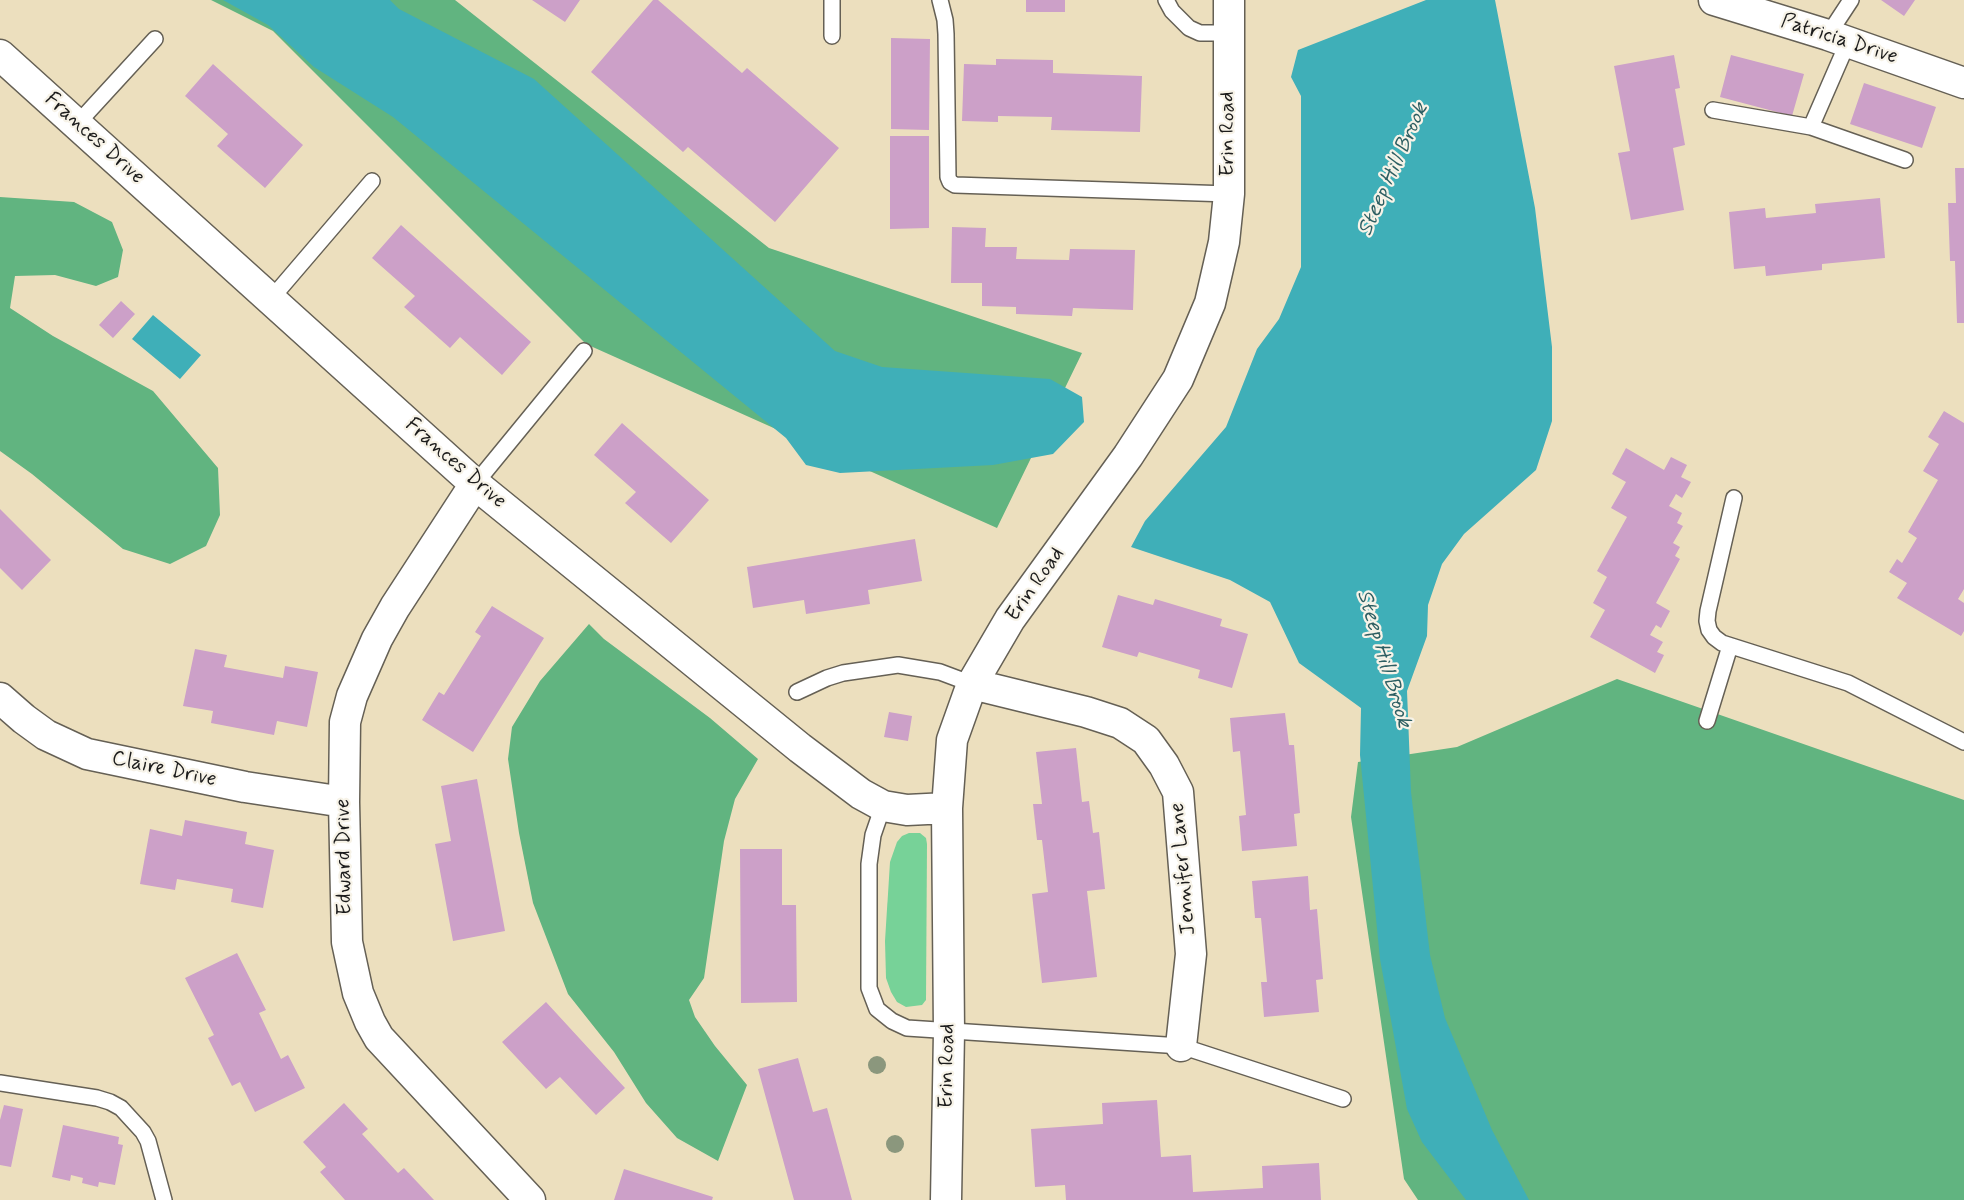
<!DOCTYPE html>
<style>
body{margin:0}
canvas{display:block;background:#ecdfbe}
</style>
<canvas width="1964" height="1200"></canvas>
<script>
const ctx = document.querySelector('canvas').getContext('2d');
ctx.lineJoin = 'round';
function fillPath(path, color) { ctx.fillStyle = color; ctx.fill(path, 'evenodd'); }
const shape = rows => new Path2D(rows.map(r => 'M' + r).join(''));
function trace(path, color, width, dash) { ctx.strokeStyle = color; ctx.lineWidth = width; ctx.lineCap = dash ? 'butt' : 'round'; ctx.setLineDash(dash || []); ctx.stroke(path); }
function label(font, color, halo, rows, align = 'center') {
  ctx.font = font + ' Mynerve,sans-serif'; ctx.lineWidth = 4.5; ctx.setLineDash([]); ctx.textBaseline = 'middle'; ctx.strokeStyle = halo; ctx.fillStyle = color; for (const [text, x, y, turn = 0] of rows) {
    ctx.save(); ctx.translate(x, y); ctx.rotate((+turn || 0) * Math.PI / 180); ctx.textAlign = isNaN(turn) ? turn : align; if (halo) ctx.strokeText(text, 0, 0); ctx.fillText(text, 0, 0); ctx.restore();
  }
}
fillPath(shape([
 [909,833,920,833,926,838,927,844,926,1000,922,1005,906,1007,897,1002,891,992,886,978,885,941,890,862,897,842,902,836]
]), '#77d298');
fillPath(shape([
 [211,0,455,0,769,248,1082,353,997,528,586,344,273,31],
 [0,197,74,202,112,222,123,250,118,277,96,286,55,275,15,276,10,308,53,336,153,391,218,468,220,515,206,546,170,564,123,549,32,474,0,451],
 [589,624,604,639,710,718,758,759,735,799,724,841,704,978,689,1000,695,1017,715,1046,747,1085,718,1161,677,1138,646,1103,614,1052,568,994,533,903,519,833,508,759,512,727,540,681],
 [1617,679,1964,800,1964,1200,1418,1200,1404,1179,1351,817,1358,762,1457,747]
]), '#61b480');
fillPath(shape([
 [223,0,390,0,399,9,534,79,835,351,882,367,1050,379,1082,397,1084,422,1053,454,993,465,840,473,806,465,786,438,393,117,314,67,268,25],
 [1426,0,1495,0,1535,208,1552,347,1552,421,1536,470,1464,534,1442,564,1428,605,1427,636,1407,691,1411,792,1430,955,1445,1018,1492,1130,1529,1200,1466,1200,1422,1142,1407,1109,1380,959,1360,755,1361,708,1299,663,1270,602,1230,580,1131,547,1145,521,1226,427,1257,349,1279,319,1301,267,1301,96,1291,77,1298,50],
 [153,315,201,355,180,379,132,339]
]), '#3fafb8');
fillPath(shape([
 [532,0,580,0,565,22],
 [653,0,658,0,742,73,747,68,839,148,775,222,688,147,683,152,591,72],
 [1026,0,1065,0,1065,12,1026,12],
 [1881,0,1915,0,1904,16],
 [891,38,930,39,929,130,891,129],
 [1674,55,1680,88,1675,89,1685,145,1673,148,1684,210,1631,220,1618,153,1630,151,1614,66],
 [1731,55,1804,74,1792,116,1720,97],
 [996,59,1053,60,1053,73,1142,76,1140,132,1051,130,1052,117,998,116,998,122,962,121,964,64,996,65],
 [213,64,303,145,265,188,217,146,228,134,185,96],
 [1864,83,1936,107,1922,148,1850,124],
 [890,136,929,136,929,228,890,229],
 [1955,168,1964,168,1964,323,1957,323,1955,261,1950,261,1948,203,1956,203],
 [1880,198,1885,258,1822,264,1822,270,1766,276,1765,266,1734,269,1729,212,1765,208,1766,218,1816,213,1815,204],
 [401,225,531,342,502,375,460,337,450,348,404,307,415,296,372,258],
 [952,227,986,228,985,247,1017,247,1016,259,1069,260,1070,249,1135,250,1133,310,1073,308,1072,316,1016,314,1016,307,982,306,982,283,951,283],
 [121,301,135,314,113,338,99,325],
 [1944,411,1964,423,1964,589,1958,599,1964,603,1964,631,1961,636,1897,598,1907,583,1889,572,1897,559,1902,563,1917,538,1908,532,1938,480,1923,471,1939,444,1928,437],
 [622,423,709,500,671,543,625,503,636,492,594,455],
 [1626,448,1664,470,1671,457,1687,465,1681,477,1691,482,1682,498,1676,494,1669,506,1682,513,1677,523,1683,526,1673,543,1680,547,1675,556,1680,559,1656,603,1670,611,1661,628,1656,625,1650,635,1663,642,1657,652,1664,655,1655,673,1590,637,1605,610,1593,603,1607,577,1597,571,1627,517,1611,508,1626,482,1612,474],
 [0,509,51,560,22,590,0,568],
 [915,539,922,581,868,590,870,604,806,614,804,600,753,608,747,567],
 [1118,595,1153,605,1155,599,1222,619,1220,626,1248,634,1232,688,1198,678,1200,670,1139,652,1137,657,1102,647],
 [492,606,544,638,473,752,422,720,439,692,444,695,481,636,475,632],
 [195,649,227,655,224,667,283,678,285,666,318,672,307,727,277,721,274,735,211,723,213,711,183,706],
 [889,712,912,716,908,741,884,737],
 [1285,713,1289,745,1294,745,1300,813,1294,814,1297,846,1242,851,1239,816,1246,815,1240,751,1233,752,1230,718],
 [1076,748,1082,802,1089,801,1093,833,1099,832,1105,889,1087,891,1097,977,1042,983,1032,894,1048,892,1042,840,1037,840,1033,804,1042,804,1036,752],
 [477,779,505,931,453,941,435,844,451,841,441,786],
 [185,820,247,832,245,844,274,850,263,908,231,902,233,889,177,879,175,890,140,884,150,829,182,836],
 [740,849,782,849,782,905,796,905,797,1002,741,1003],
 [1308,876,1310,910,1317,909,1323,979,1316,980,1319,1012,1264,1017,1261,982,1267,982,1261,918,1255,918,1252,881],
 [237,953,266,1010,259,1013,281,1059,288,1055,305,1088,255,1112,240,1082,232,1086,208,1038,214,1035,185,978],
 [546,1002,625,1088,596,1115,560,1077,546,1089,502,1042],
 [798,1058,813,1112,827,1108,852,1200,794,1200,758,1069],
 [1157,1100,1161,1157,1191,1155,1193,1192,1263,1188,1262,1166,1319,1163,1321,1200,1066,1200,1065,1185,1035,1187,1031,1129,1103,1124,1102,1103],
 [344,1103,368,1129,362,1134,398,1173,404,1168,434,1200,345,1200,320,1172,326,1167,303,1142],
 [4,1105,23,1109,11,1167,0,1165,0,1120],
 [63,1125,119,1137,118,1144,123,1145,115,1185,99,1182,98,1187,82,1183,83,1178,71,1175,70,1181,52,1177],
 [624,1169,713,1197,712,1200,614,1200]
]), '#cca0c8');
const lane = shape([
 [940,0,945,20,946,34,948,177,950,182,955,185,1229,194],
 [1166,0,1172,11,1189,28,1200,33,1229,33],
 [1828,35,1851,0],
 [832,36,832,0],
 [1713,110,1811,127,1848,42],
 [77,124,155,39],
 [1811,127,1905,160],
 [271,299,372,181],
 [475,484,584,351],
 [1734,498,1708,611,1707,621,1709,630,1714,637,1722,643,1848,683,1964,742],
 [797,692,827,678,843,673,898,665,940,672,972,684],
 [1707,721,1730,646],
 [883,806,873,835,869,864,869,988,877,1009,892,1021,907,1028,1181,1046,1343,1099],
 [0,1083,97,1098,110,1102,121,1108,143,1132,148,1141,164,1200]
]);
const street = shape([
 [1714,0,1828,35,1964,83],
 [0,55,475,484,800,748,861,794,883,806,907,810,947,808],
 [475,484,395,607,377,639,352,696,345,722,344,802,347,942,358,993,370,1022,379,1038,530,1200],
 [972,684,1086,712,1120,723,1146,740,1164,765,1178,792,1191,954,1181,1046],
 [0,698,24,719,46,735,87,754,245,787,344,802],
 [946,1200,949,1032,947,808,952,740,972,684,1010,619,1128,456,1178,379,1210,303,1224,242,1229,194,1229,0]
]);
trace(lane, '#656055', 18);
trace(street, '#656055', 33);
trace(lane, '#fff', 15);
trace(street, '#fff', 30);
ctx.fillStyle = '#8b977d';
for (const [x, y] of [
 [877,1065],
 [895,1144]
]) { ctx.beginPath(); ctx.arc(x, y, 9, 0, 2 * Math.PI); ctx.fill(); }
label('21px', '#1c1c1c', '#f7f3e8', [
 ["Patricia Drive",1839,40,18],
 ["Erin Road",1229,134,-90],
 ["Frances Drive",94,139,42],
 ["Frances Drive",455,464,41],
 ["Erin Road",1036,585,-55],
 ["Claire Drive",164,770,12],
 ["Edward Drive",345,857,-91],
 ["Jennifer Lane",1184,869,-95],
 ["Erin Road",948,1066,-89]
]);
label('italic 22px', '#2c5e62', '#f7f3e8', [
 ["Steep Hill Brook",1394,170,-66],
 ["Steep Hill Brook",1383,659,73]
]);
</script>
